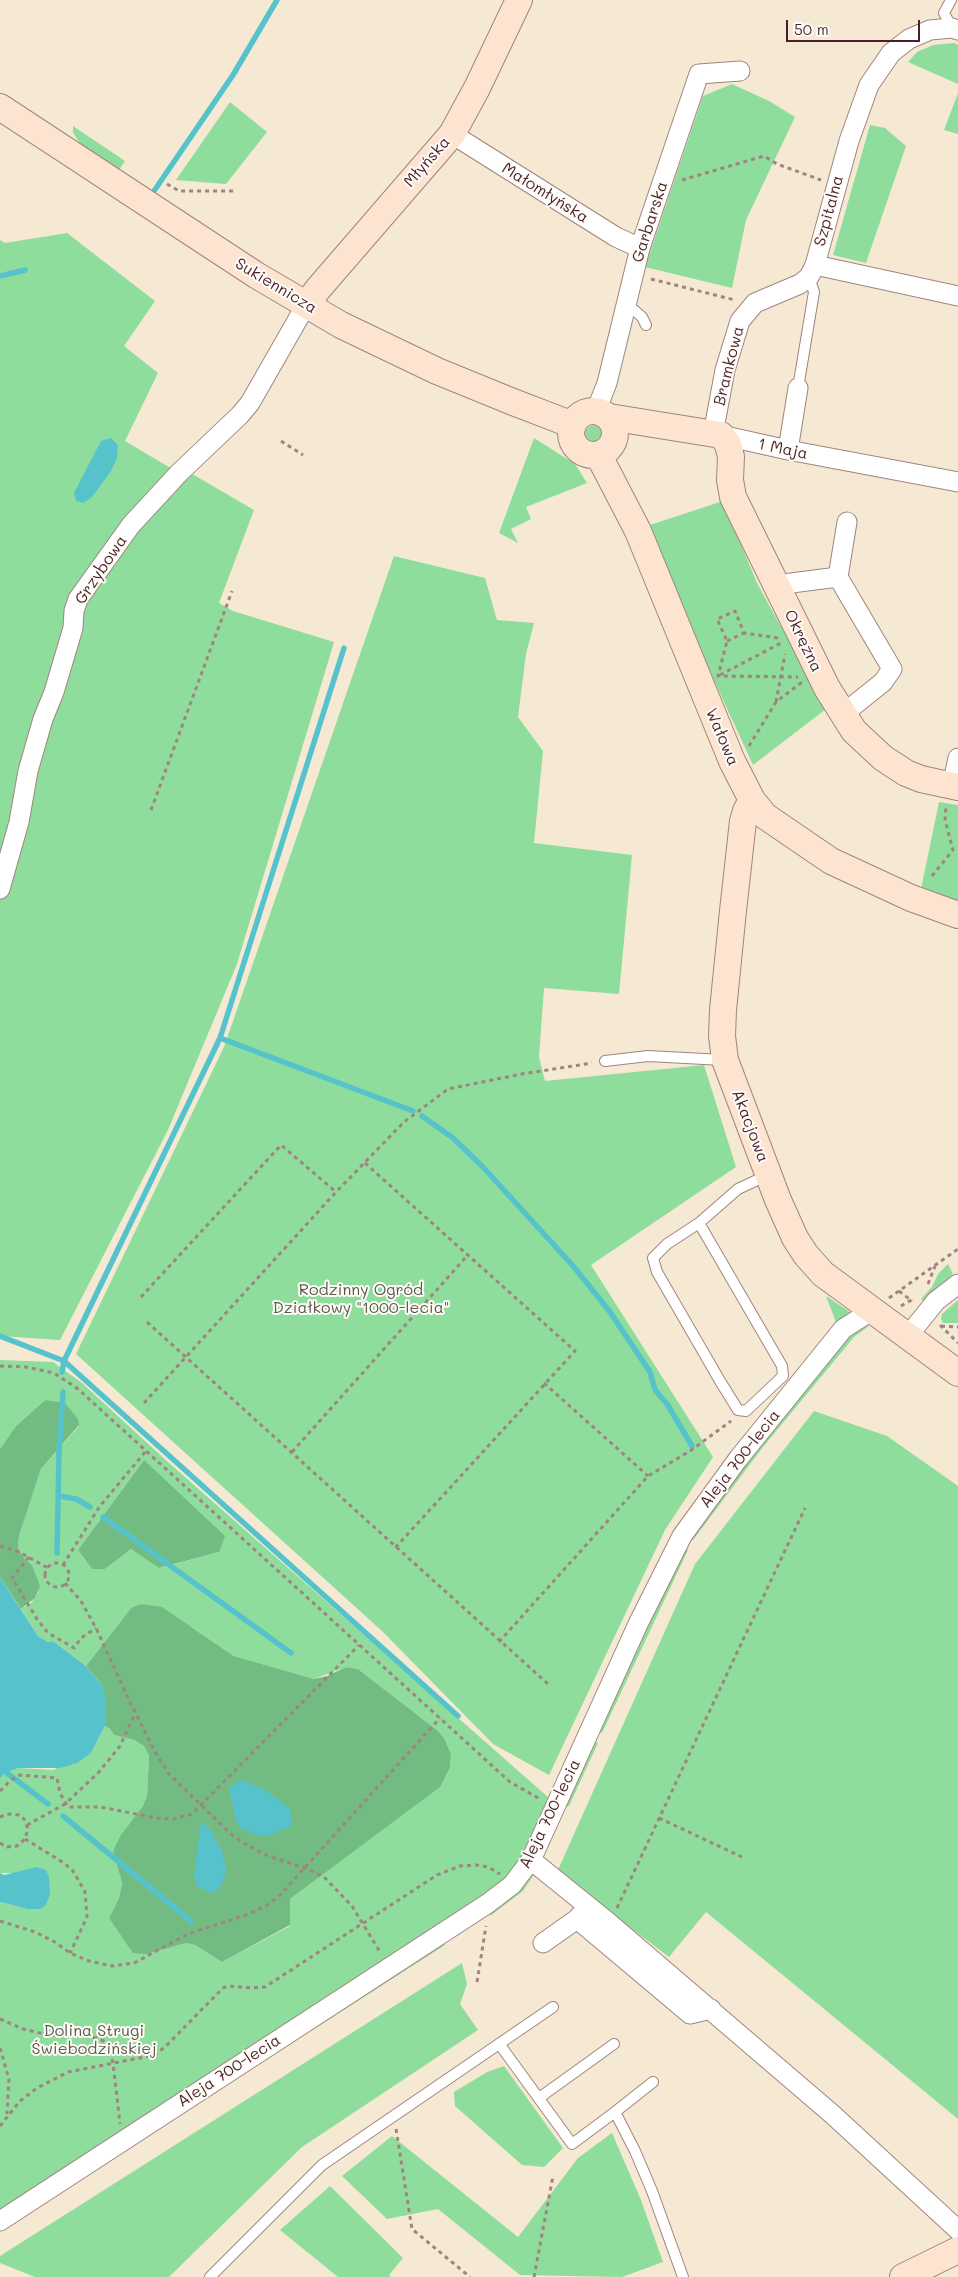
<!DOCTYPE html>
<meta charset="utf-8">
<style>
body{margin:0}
#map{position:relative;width:958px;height:2277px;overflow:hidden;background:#f6e9d3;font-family:Mali,sans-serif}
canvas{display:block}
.scale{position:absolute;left:786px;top:20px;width:134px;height:22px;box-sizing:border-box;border:2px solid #4a1f2b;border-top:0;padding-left:6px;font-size:15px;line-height:18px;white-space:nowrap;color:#4a1f2b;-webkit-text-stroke:4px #fdfcf7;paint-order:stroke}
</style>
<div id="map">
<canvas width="958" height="2277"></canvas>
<div class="scale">50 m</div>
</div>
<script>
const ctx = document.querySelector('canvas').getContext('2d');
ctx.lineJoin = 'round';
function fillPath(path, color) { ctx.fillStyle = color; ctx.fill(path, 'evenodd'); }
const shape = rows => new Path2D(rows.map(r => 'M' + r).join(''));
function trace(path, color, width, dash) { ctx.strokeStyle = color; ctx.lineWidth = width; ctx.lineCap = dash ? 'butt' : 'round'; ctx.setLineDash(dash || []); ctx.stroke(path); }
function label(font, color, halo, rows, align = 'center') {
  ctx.font = font + ' Mali,sans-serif'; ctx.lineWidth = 4; ctx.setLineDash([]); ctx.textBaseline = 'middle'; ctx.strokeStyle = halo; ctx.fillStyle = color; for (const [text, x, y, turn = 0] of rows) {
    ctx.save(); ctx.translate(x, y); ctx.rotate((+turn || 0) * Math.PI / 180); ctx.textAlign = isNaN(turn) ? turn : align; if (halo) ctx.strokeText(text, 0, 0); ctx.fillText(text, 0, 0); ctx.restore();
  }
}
fillPath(shape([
 [954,43,958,45,958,84,908,62,917,52,933,45],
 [732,84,769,101,795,117,746,220,732,288,645,267,703,96],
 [958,93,958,134,944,130],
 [230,102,267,132,226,184,176,180],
 [870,125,885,128,906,146,866,263,833,255],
 [73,126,125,161,119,170,82,146,73,133],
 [67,233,155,301,124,346,158,373,125,441,179,473,194,475,254,510,219,603,233,611,334,642,237,964,168,1130,60,1340,0,1336,0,240,5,243],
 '585 434a9 9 0 1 1 18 0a9 9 0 1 1-18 0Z',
 [534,438,575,464,587,483,526,507,531,519,511,529,518,543,499,533],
 [723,501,757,583,826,709,753,765,701,652,647,526],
 [394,556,485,578,497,620,534,623,526,654,518,717,543,751,534,843,632,855,619,994,544,988,539,1057,545,1081,704,1065,736,1167,591,1265,713,1457,665,1530,549,1775,493,1744,382,1631,76,1354,224,1047],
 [939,802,958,805,958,902,921,889],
 [948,1264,953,1274,924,1301,921,1299,932,1287,938,1274],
 [826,1296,856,1316,839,1330],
 [958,1300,958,1323,943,1323,941,1319,942,1314],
 [865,1324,869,1326,854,1337,763,1447,693,1540,687,1536,845,1336],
 [0,1360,53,1362,82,1383,168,1462,549,1798,522,1857,503,1881,481,1899,0,2213,0,1902,27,1909,46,1905,50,1895,12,1873,0,1873,0,1779,4,1774,18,1768,53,1770,91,1753,105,1726,110,1729,114,1735,134,1740,144,1746,149,1756,147,1795,143,1806,113,1851,122,1883,119,1898,109,1918,147,1954,186,1943,195,1945,222,1962,290,1926,290,1899,376,1834,450,1767,451,1754,444,1738,437,1730,358,1669,346,1667,314,1679,234,1656,192,1627,131,1608,86,1666,53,1641,48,1642,38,1636,21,1609,31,1603,38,1593,32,1565,24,1558,18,1548,19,1536,41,1469,79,1426,45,1400,16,1426,0,1449],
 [144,1460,219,1552,160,1568,131,1549,105,1569,92,1569,78,1550],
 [814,1411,887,1436,958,1486,958,2119,706,1912,669,1957,557,1872,695,1564],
 [681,1545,688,1550,602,1733,595,1730],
 [590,1740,598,1743,569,1806,562,1809],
 [537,1870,523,1891,490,1916,492,1905],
 [441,1938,445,1945,311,2031,307,2025],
 [462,1963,467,1984,460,2004,478,2030,302,2147,169,2277,35,2277,0,2263,0,2256],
 [504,2066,563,2148,544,2167,522,2165,455,2106,454,2092,487,2072],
 [612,2133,641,2200,663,2262,622,2277,520,2275,438,2209,387,2219,342,2176,392,2136,518,2237,578,2158],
 [330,2186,403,2258,389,2275,391,2277,338,2277,280,2230]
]), '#8edd9c');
fillPath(shape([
 [45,1400,65,1403,78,1419,79,1425,41,1469,19,1536,18,1548,24,1558,32,1565,40,1586,35,1598,21,1609,0,1577,0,1449,16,1426],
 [144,1460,225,1536,219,1552,159,1568,131,1549,105,1569,92,1569,78,1550],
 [141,1604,162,1607,234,1656,314,1679,327,1676,346,1667,358,1669,437,1730,444,1738,451,1754,450,1767,440,1787,290,1899,290,1925,222,1962,195,1945,186,1943,147,1954,133,1953,109,1918,119,1898,122,1883,113,1851,121,1835,143,1806,147,1795,149,1756,144,1746,134,1740,114,1735,110,1729,105,1726,103,1686,86,1666,131,1608]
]), '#72bc84');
fillPath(shape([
 [111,438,118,445,117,458,111,471,92,497,83,503,76,501,74,493,101,441],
 [0,1577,38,1636,48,1642,53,1641,86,1666,103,1686,106,1700,105,1726,91,1753,77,1763,60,1768,18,1768,4,1774,0,1779],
 [241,1780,264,1789,289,1808,292,1818,291,1826,269,1835,259,1836,240,1828,236,1820,229,1788],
 [203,1823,210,1829,222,1851,225,1862,226,1872,222,1883,216,1891,211,1893,197,1886,194,1875,201,1825],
 [37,1867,46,1870,49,1877,50,1895,46,1905,41,1909,27,1909,0,1902,0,1873,4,1875]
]), '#56c3cc');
trace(shape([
 [154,191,233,75,277,0],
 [0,276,25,270],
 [220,1038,344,648],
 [422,1116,453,1138,483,1167,574,1267,610,1312,650,1372,655,1390,667,1404,692,1446],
 [0,1336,64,1361,458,1716],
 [62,1372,64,1361,220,1038,413,1111],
 [59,1496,76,1499,90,1507],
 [103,1517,291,1653],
 [57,1553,59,1452,63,1392],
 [7,1773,48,1804],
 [63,1816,191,1921]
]), '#56c3cc', 5.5);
const lane = shape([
 [951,0,944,13,952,28],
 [626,308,634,310,642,317,646,325],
 [798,388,814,292,809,277],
 [605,1061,648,1056,723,1060],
 [699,1223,782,1366,783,1376,746,1411,738,1410,720,1381,657,1272,653,1258,667,1244,699,1223,738,1189,768,1175],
 [500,2045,572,2144,615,2112,635,2151,652,2191,683,2277],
 [539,2098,614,2044],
 [615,2112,653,2082],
 [210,2277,322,2165,553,2007]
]);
const street = shape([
 [452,134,616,237,640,248],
 [815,265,958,296],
 [596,411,607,383,640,248,699,74,740,71],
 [713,434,725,370,740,321,755,303,800,284,809,277,815,265,849,141,869,85,891,53,909,39,930,30,952,28,958,30],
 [721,435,788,450,958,482],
 [788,450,798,388],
 [838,577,847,522],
 [776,585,838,577,892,669,883,682,843,714],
 [952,786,958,758],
 [0,889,19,822,28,771,43,719,54,692,73,628,74,611,78,599,131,525,179,473,240,415,250,403,306,305],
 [907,1337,936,1301,958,1284],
 [531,1860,609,1923,832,2114,958,2230],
 [577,1919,690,2014,711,2009],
 [543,1943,577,1919,585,1910],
 [0,2221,487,1904,512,1885,531,1860,638,1624,682,1536,738,1459,843,1329,871,1311]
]);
const secondary = shape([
 [0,107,256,275,341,325,437,371,513,402,573,425],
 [306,305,318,289,452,134,477,88,519,0],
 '571 433a22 22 0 1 1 44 0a22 22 0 1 1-44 0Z',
 [609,417,721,435,728,444,731,457,730,480,733,497,827,688,854,731,883,758,906,773,921,779,958,787],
 [598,454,638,531,732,761,752,800,765,816,831,861,911,898,958,915],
 [752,800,746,811,743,821,733,911,723,1010,722,1036,725,1060,778,1200,795,1238,806,1255,823,1274,958,1373],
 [903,2277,958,2250]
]);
trace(lane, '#a0847f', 12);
trace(street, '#a0847f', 21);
trace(secondary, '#a0847f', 28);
trace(shape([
 [682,180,764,156,777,164,821,180],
 [167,184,179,191,234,191],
 [651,279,735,300],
 [281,441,303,455],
 [778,638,744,633,735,611,717,619,727,641,718,676,798,677],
 [727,641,744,633],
 [720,675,781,643],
 [776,702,785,654],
 [749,746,776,702,802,682],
 [151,810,232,591],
 [932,876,953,850,945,820,946,805],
 [365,1163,575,1351,395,1548],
 [928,1284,935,1266],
 [899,1291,912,1301],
 [141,1297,281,1145,336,1192],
 [889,1298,958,1249],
 [901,1306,913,1299],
 [147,1322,548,1684],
 [940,1325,958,1343],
 [941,1326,958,1327],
 [0,1366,26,1367,54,1373,78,1389,510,1782,540,1799],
 [544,1383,648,1476],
 [144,1403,336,1192,404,1122,448,1089,522,1074,592,1063],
 [292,1452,467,1256],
 [0,1546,19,1552,48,1568],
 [29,1557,12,1578,37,1619,48,1633,74,1648,81,1638,96,1628],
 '45 1575a12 12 0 1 1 24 0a12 12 0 1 1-24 0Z',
 [63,1565,100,1506,146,1451],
 [65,1583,81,1601,96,1628,129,1700,155,1752,169,1774,232,1835,244,1843,268,1856,305,1868,324,1877,352,1906,380,1952],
 [499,1642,648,1476,690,1451,731,1421],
 [0,1791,11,1780,20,1775,57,1778,60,1793,68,1807,100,1807,157,1818,174,1819,192,1814,359,1645],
 [0,1817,7,1814,19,1815,24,1819,28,1829,25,1839,17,1846,7,1847,0,1843],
 [659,1818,742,1857],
 [27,1825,65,1804,99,1772,120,1746,135,1714],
 [25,1839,64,1863,73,1871,85,1892,87,1917,70,1953],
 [617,1908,805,1508],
 [0,1921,35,1932,55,1942,70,1953,89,1961,112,1966,134,1963,188,1934,249,1914,269,1904,280,1895,440,1718],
 [477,1982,486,1926],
 [0,2019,23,2029,48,2035,80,2036,97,2038,106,2042,109,2047,113,2063,120,2124],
 [0,2048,9,2079,7,2114],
 [0,2126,20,2101,37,2088,68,2072,155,2055,166,2046,223,1988,228,1986,252,1988,265,1987,437,1875,460,1866,477,1865,488,1867,500,1874],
 [396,2129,412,2229,470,2277],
 [534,2277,553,2176]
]), '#a0847f', 3, [4, 4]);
trace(lane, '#fff', 10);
trace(street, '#fff', 19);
trace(secondary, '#fde4d0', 26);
label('16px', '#4a1f2b', '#fdfcf7', [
 ["Młyńska",427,162,-49],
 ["Małomłyńska",545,193,32],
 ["Szpitalna",829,211,-75],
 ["Garbarska",650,222,-72],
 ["Sukiennicza",276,286,31],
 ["Bramkowa",729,366,-76],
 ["1 Maja",783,449,12],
 ["Grzybowa",101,570,-56],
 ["Okrężna",803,641,64],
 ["Wałowa",722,737,67],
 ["Akacjowa",750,1126,69],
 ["Aleja 700-lecia",740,1459,-52],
 ["Aleja 700-lecia",550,1814,-64],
 ["Aleja 700-lecia",229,2071,-33]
]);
label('16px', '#5e584d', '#fdfcf7', [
 ["Rodzinny Ogród",361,1290],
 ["Działkowy \"1000-lecia\"",361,1308],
 ["Dolina Strugi",94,2031],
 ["Świebodzińskiej",94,2049]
]);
</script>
